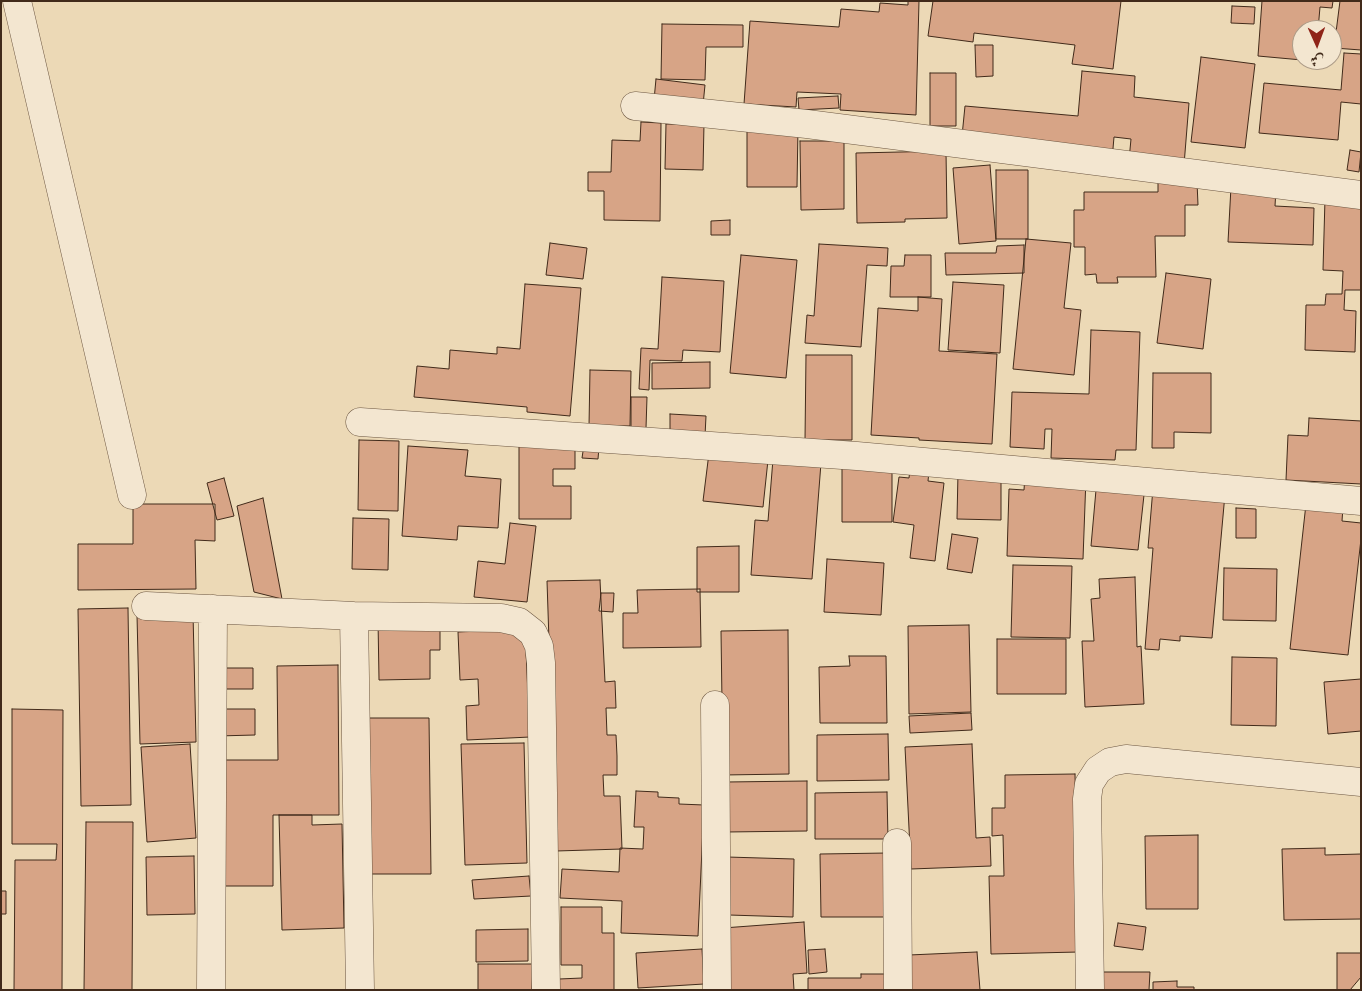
<!DOCTYPE html>
<meta charset="utf-8">
<style>
body{margin:0}
#map{position:relative;width:1362px;height:991px;overflow:hidden;background:#ecd9b6;font-family:Vollkorn,Amiri,serif}
canvas{display:block}
.frame{position:absolute;inset:0;border:2px solid #412a1a;pointer-events:none}
.north{position:absolute;left:1292px;top:20px;width:50px;height:50px;box-sizing:border-box;background:#f3e6d0;border:1px solid #ac9b87;border-radius:50%;rotate:178deg;font-size:14px;font-weight:700;line-height:20px;text-align:center;color:#412a1a}
.north::after{content:'';display:block;margin:auto;width:18px;height:22px;background:#8f2418;clip-path:polygon(50% 0,100% 100%,50% 72%,0 100%)}
</style>
<div id="map">
<canvas width="1362" height="991"></canvas>
<div class="frame"></div>
<div class="north">ش</div>
</div>
<script>
const ctx = document.querySelector('canvas').getContext('2d');
ctx.lineJoin = 'round';
function fillPath(path, color) { ctx.fillStyle = color; ctx.fill(path, 'evenodd'); }
const shape = rows => new Path2D(rows.map(r => 'M' + r).join(''));
function trace(path, color, width, dash) { ctx.strokeStyle = color; ctx.lineWidth = width; ctx.lineCap = dash ? 'butt' : 'round'; ctx.setLineDash(dash || []); ctx.stroke(path); }
const building = shape([
 [908,1,919,1,916,115,840,110,841,94,797,92,796,107,744,104,750,21,839,27,841,9,879,12,880,3,908,5,908,1],
 [933,1,1121,1,1113,69,1072,64,1075,45,974,33,973,42,928,36,933,1],
 [1262,1,1333,1,1332,8,1320,7,1318,30,1302,30,1302,60,1258,56,1262,1],
 [1340,1,1361,1,1361,50,1334,48,1340,1],
 [1232,6,1255,7,1254,24,1231,23,1232,6],
 [662,24,743,25,743,47,706,47,705,80,661,79,662,24],
 [975,45,993,45,993,76,976,77,975,45],
 [1344,53,1361,54,1361,104,1341,102,1338,140,1259,133,1264,83,1341,90,1344,53],
 [1201,57,1255,64,1245,148,1191,142,1201,57],
 [1082,71,1135,76,1134,97,1189,103,1184,165,1129,160,1131,139,1114,137,1112,160,960,156,965,106,1078,116,1082,71],
 [930,73,956,73,956,126,930,126,930,73],
 [656,79,705,85,703,105,654,100,656,79],
 [838,96,839,108,799,110,798,98,838,96],
 [641,122,661,123,660,221,604,220,604,191,588,191,588,172,611,172,612,140,640,141,641,122],
 [666,124,704,124,703,170,665,169,666,124],
 [747,127,798,127,797,187,747,187,747,127],
 [800,141,844,141,844,209,801,210,800,141],
 [1350,150,1361,152,1359,172,1347,170,1350,150],
 [946,151,947,218,905,219,905,222,857,223,856,153,946,151],
 [990,165,996,241,959,244,953,168,990,165],
 [996,170,1028,170,1028,239,996,239,996,170],
 [1158,182,1197,182,1198,205,1185,205,1185,236,1155,236,1156,277,1117,277,1118,283,1097,283,1096,274,1085,275,1085,247,1074,247,1074,210,1084,210,1084,192,1158,192,1158,182],
 [1231,187,1276,189,1275,206,1314,208,1313,245,1228,242,1231,187],
 [1325,199,1361,200,1361,290,1345,290,1344,310,1356,311,1355,352,1305,350,1306,305,1325,305,1326,294,1342,294,1343,271,1323,270,1325,199],
 [730,220,730,235,711,235,711,221,730,220],
 [1026,239,1071,243,1064,308,1081,310,1074,375,1013,369,1026,239],
 [550,243,587,248,583,279,546,275,550,243],
 [819,244,888,248,887,266,867,265,861,347,805,343,807,315,814,316,819,244],
 [1024,245,1024,273,946,275,945,253,996,253,997,246,1024,245],
 [741,255,797,260,786,378,730,373,741,255],
 [905,255,931,255,931,297,890,297,891,266,904,266,905,255],
 [1166,273,1211,279,1203,349,1157,343,1166,273],
 [662,277,724,281,720,352,683,350,682,361,650,360,649,390,639,389,641,348,658,349,662,277],
 [953,282,1004,285,1000,353,948,350,953,282],
 [525,284,581,288,570,416,527,412,527,407,414,397,417,366,449,369,450,350,497,354,497,347,520,349,525,284],
 [918,297,942,299,939,351,997,354,992,444,919,440,919,438,871,435,878,308,918,311,918,297],
 [1091,330,1140,332,1136,450,1116,450,1115,460,1051,458,1052,429,1045,429,1044,449,1010,447,1012,392,1089,394,1091,330],
 [806,355,852,355,852,440,805,440,806,355],
 [710,362,710,388,652,389,652,363,710,362],
 [590,370,631,371,630,426,589,426,590,370],
 [1153,373,1211,373,1211,433,1174,432,1174,448,1152,448,1153,373],
 [631,397,647,397,646,428,631,428,631,397],
 [670,414,706,416,705,436,670,435,670,414],
 [1309,418,1361,421,1361,484,1286,480,1288,435,1308,436,1309,418],
 [359,440,399,441,398,511,358,510,359,440],
 [519,440,575,440,575,469,553,469,553,486,571,486,571,519,519,519,519,440],
 [584,445,599,447,598,459,582,458,584,445],
 [408,446,468,450,465,476,501,479,498,528,458,526,457,540,402,536,408,446],
 [709,453,768,460,763,507,703,501,709,453],
 [773,459,821,463,812,579,751,575,755,520,768,521,773,459],
 [842,466,892,466,892,522,842,522,842,466],
 [910,469,929,471,928,481,944,483,935,561,910,558,914,525,893,522,899,477,909,478,910,469],
 [958,473,1001,474,1001,520,957,519,958,473],
 [1025,475,1086,477,1083,559,1007,556,1009,489,1024,490,1025,475],
 [224,478,234,516,217,520,207,483,224,478],
 [1153,488,1225,494,1212,638,1180,636,1180,641,1160,639,1159,650,1145,649,1153,548,1148,548,1153,488],
 [1096,490,1144,495,1138,550,1091,546,1096,490],
 [263,498,282,599,254,592,237,506,263,498],
 [133,504,215,504,215,541,195,540,196,589,78,590,78,544,133,544,133,504],
 [1306,504,1343,507,1342,521,1361,523,1361,539,1348,655,1290,649,1306,504],
 [1236,508,1256,509,1256,538,1236,538,1236,508],
 [353,518,389,519,388,570,352,569,353,518],
 [510,523,536,526,527,602,474,597,478,561,505,564,510,523],
 [952,534,978,538,972,573,947,569,952,534],
 [739,546,739,592,697,592,697,547,739,546],
 [827,559,884,563,881,615,824,612,827,559],
 [1013,565,1072,566,1070,638,1011,637,1013,565],
 [1224,568,1277,569,1276,621,1223,620,1224,568],
 [1135,577,1137,647,1141,646,1144,704,1085,707,1082,641,1094,641,1091,599,1100,598,1099,579,1135,577],
 [600,580,605,682,615,681,616,708,606,708,607,735,616,735,617,756,617,775,603,775,604,796,620,796,622,849,556,851,547,581,600,580],
 [700,589,701,647,623,648,623,613,638,613,637,590,700,589],
 [601,593,614,593,613,612,599,611,601,593],
 [128,608,131,805,81,806,78,609,128,608],
 [193,613,196,742,140,744,137,615,193,613],
 [440,619,440,650,430,650,430,679,379,680,378,620,440,619],
 [969,625,971,712,909,714,908,626,969,625],
 [525,629,530,737,467,740,466,706,479,705,478,679,460,680,458,632,525,629],
 [788,630,789,774,723,775,721,631,788,630],
 [997,639,1066,639,1066,694,997,694,997,639],
 [849,656,886,656,887,723,820,723,819,667,850,666,849,656],
 [1232,657,1277,658,1276,726,1231,725,1232,657],
 [338,665,339,815,273,815,273,886,216,886,215,760,278,760,277,666,338,665],
 [217,668,253,668,253,689,217,689,217,668],
 [1361,679,1361,731,1328,734,1324,682,1361,679],
 [12,709,63,710,62,990,14,990,15,860,56,860,57,844,12,844,12,709],
 [217,709,255,709,255,735,217,736,217,709],
 [971,713,972,730,910,733,909,716,971,713],
 [366,718,429,718,431,874,367,874,366,718],
 [888,734,889,780,817,781,817,735,888,734],
 [524,743,527,863,465,865,461,744,524,743],
 [190,744,196,838,147,842,141,747,190,744],
 [972,744,976,838,990,837,991,866,911,869,905,747,972,744],
 [1075,774,1079,952,991,954,989,876,1004,876,1003,835,992,836,992,808,1005,808,1005,775,1075,774],
 [807,781,807,831,726,832,726,782,807,781],
 [636,791,658,792,658,797,679,798,679,804,704,805,698,936,621,933,622,901,560,898,562,869,619,872,620,848,643,849,644,827,634,827,636,791],
 [887,792,888,839,815,839,815,793,887,792],
 [279,815,312,815,312,825,342,824,344,928,282,930,279,815],
 [86,822,133,822,132,990,84,990,86,822],
 [1198,835,1198,909,1146,909,1145,836,1198,835],
 [1325,848,1325,855,1361,854,1361,919,1284,920,1282,849,1325,848],
 [888,853,889,917,821,917,820,854,888,853],
 [194,856,195,914,147,915,146,857,194,856],
 [727,857,794,859,793,917,729,915,727,857],
 [529,876,531,896,474,899,472,880,529,876],
 [1,891,6,891,6,914,1,914,1,891],
 [561,907,602,907,602,933,614,933,614,990,559,990,559,979,582,978,582,965,561,965,561,907],
 [804,922,807,973,793,974,794,990,727,990,723,928,804,922],
 [1118,923,1146,927,1143,950,1114,946,1118,923],
 [528,929,528,961,476,962,476,930,528,929],
 [702,949,704,984,638,988,636,953,702,949],
 [825,949,827,972,809,974,808,950,825,949],
 [977,952,980,990,911,990,909,955,977,952],
 [1337,953,1361,953,1361,977,1350,990,1337,990,1337,953],
 [478,964,533,964,532,990,478,990,478,964],
 [1097,972,1150,972,1149,990,1097,990,1097,972],
 [861,974,890,974,890,990,808,990,808,978,861,978,861,974],
 [1177,981,1177,987,1194,987,1194,990,1153,990,1153,982,1177,981]
]);
fillPath(building, '#d7a486');
trace(building, '#412a1a', 1);
const minor = shape([
 [17,1,132,495],
 [635,106,807,124,1361,195],
 [360,422,857,456,1361,501],
 [146,606,354,616,501,618,519,622,533,633,539,646,541,663,546,990],
 [354,616,360,990],
 [715,705,717,990],
 [897,843,898,990],
 [211,990,213,609],
 [1090,990,1087,799,1089,784,1098,770,1110,762,1126,759,1361,782]
]);
trace(minor, '#6c5641', 29);
trace(minor, '#f3e6d0', 28);
</script>
